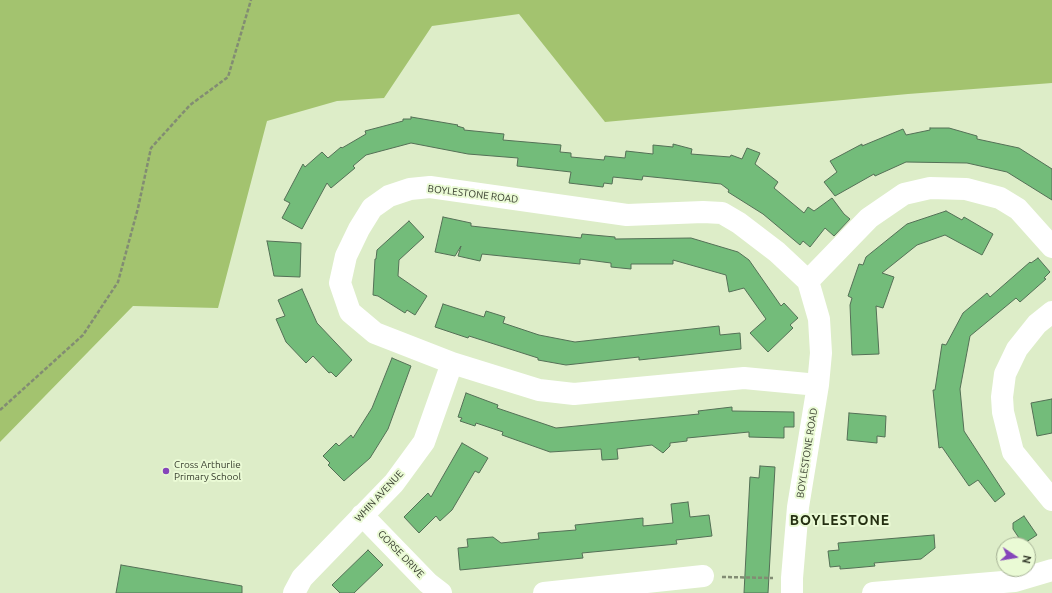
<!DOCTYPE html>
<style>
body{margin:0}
#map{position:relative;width:1052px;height:593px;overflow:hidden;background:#ddedc8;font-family:Ubuntu,sans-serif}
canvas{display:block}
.north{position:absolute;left:996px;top:537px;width:40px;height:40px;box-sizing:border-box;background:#eafad5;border:1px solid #a2ae92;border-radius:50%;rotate:102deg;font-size:11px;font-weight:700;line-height:16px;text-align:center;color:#363c2d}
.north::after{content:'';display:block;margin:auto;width:14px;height:18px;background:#8545ba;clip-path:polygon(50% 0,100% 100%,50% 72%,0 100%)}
</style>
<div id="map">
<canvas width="1052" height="593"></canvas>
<div class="north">N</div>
</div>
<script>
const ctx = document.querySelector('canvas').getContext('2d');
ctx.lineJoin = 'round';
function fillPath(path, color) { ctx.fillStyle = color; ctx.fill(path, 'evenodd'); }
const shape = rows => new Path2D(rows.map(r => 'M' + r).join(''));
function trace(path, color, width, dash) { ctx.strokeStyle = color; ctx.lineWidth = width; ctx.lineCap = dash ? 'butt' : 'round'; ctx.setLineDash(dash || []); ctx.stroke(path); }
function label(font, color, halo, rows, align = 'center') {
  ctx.font = font + ' Ubuntu,sans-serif'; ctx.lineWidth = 4; ctx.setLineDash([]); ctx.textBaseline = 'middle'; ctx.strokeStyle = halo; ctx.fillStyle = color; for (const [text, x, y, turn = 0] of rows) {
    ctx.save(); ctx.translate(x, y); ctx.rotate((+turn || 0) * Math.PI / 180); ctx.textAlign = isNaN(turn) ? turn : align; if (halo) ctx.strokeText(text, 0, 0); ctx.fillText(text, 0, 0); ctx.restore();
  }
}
fillPath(shape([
 [0,0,1052,0,1052,83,908,94,605,122,519,14,432,26,384,98,337,101,267,121,218,308,133,306,0,442]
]), '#a3c36f');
const building = shape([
 [411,117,458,125,457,126,464,128,464,130,504,134,503,140,561,145,560,152,571,153,571,157,604,160,605,156,625,158,626,151,653,154,653,145,673,147,673,144,692,149,691,154,730,157,731,155,742,159,747,148,760,153,755,164,778,182,774,188,804,213,808,207,814,211,832,198,844,214,850,219,834,236,825,228,810,247,803,241,800,245,763,214,728,192,729,190,721,184,643,176,642,180,613,177,612,184,604,183,603,187,569,183,571,172,517,166,518,158,468,154,411,143,366,155,353,166,355,168,331,188,327,183,302,229,282,218,290,203,284,200,303,164,305,167,322,152,328,158,341,147,342,148,366,134,365,131,403,121,403,119,411,119,411,117],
 [930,128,949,128,977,136,977,139,1019,148,1052,169,1052,200,1007,172,967,163,906,162,875,176,874,174,835,196,824,182,837,172,830,161,862,144,862,146,903,129,906,135,930,130,930,128],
 [946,211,962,220,964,217,993,234,982,255,945,235,917,245,882,273,894,277,883,308,876,306,879,354,852,355,850,305,852,298,848,296,859,264,863,265,866,257,907,224,946,211],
 [443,217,471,223,471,226,581,238,582,234,615,237,615,239,691,238,738,252,749,260,781,306,784,303,798,318,790,325,793,328,768,352,750,333,766,319,744,288,729,292,726,275,673,260,673,264,631,264,631,269,611,267,611,263,580,259,580,264,482,254,480,261,458,256,461,246,455,256,435,252,443,217],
 [409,221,424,237,399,260,398,276,427,296,415,315,407,310,405,313,378,296,373,295,375,259,376,259,377,250,409,221],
 [267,241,301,243,300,277,274,276,267,241],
 [1038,258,1050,272,1044,278,1046,279,1020,302,1016,298,970,336,960,389,964,431,1005,494,995,502,978,480,969,486,942,447,939,448,933,390,935,390,942,344,946,345,963,313,987,293,990,297,1030,262,1031,263,1038,258],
 [302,289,317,323,352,360,336,377,331,372,329,373,313,356,306,363,286,342,276,319,285,316,278,300,302,289],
 [443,304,484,317,486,311,505,317,503,323,539,335,575,342,719,326,720,335,740,333,741,349,639,360,639,357,566,365,538,360,538,358,469,336,468,338,435,327,443,304],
 [392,358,411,366,388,429,370,458,344,481,328,465,330,463,323,456,336,443,339,446,351,435,353,438,372,408,392,358],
 [466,393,498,405,497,408,556,428,699,414,698,411,732,407,732,411,794,412,794,427,784,427,784,438,749,437,749,432,687,438,687,441,670,443,670,446,663,453,652,445,617,449,618,459,602,460,601,449,550,452,502,435,503,432,476,423,475,426,460,421,462,418,458,417,466,393],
 [1052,399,1052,433,1037,436,1031,403,1052,399],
 [849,413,886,416,885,437,877,436,877,443,847,440,849,413],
 [462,443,488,458,479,473,475,471,452,510,440,521,436,516,419,533,404,517,428,493,431,497,462,443],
 [760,466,775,467,768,593,744,593,750,477,759,478,760,466],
 [688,502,690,517,709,515,712,536,676,540,677,544,582,553,583,558,460,570,458,548,468,547,467,539,493,537,501,543,539,539,538,533,576,530,575,525,643,518,643,526,673,523,671,504,688,502],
 [1024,516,1037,535,1023,544,1013,529,1013,523,1024,516],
 [934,535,935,548,921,559,874,563,875,566,853,568,840,569,840,566,830,567,828,551,839,550,838,543,934,535],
 [368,550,383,565,354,593,340,593,332,585,368,550],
 [121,565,242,586,242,593,116,593,121,565]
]);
fillPath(building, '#73bc7a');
trace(building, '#547056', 1);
trace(shape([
 [0,410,83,335,118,282,138,208,151,148,190,105,228,77,251,0],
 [722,577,773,578]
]), '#828c73', 2.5, [4, 2]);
trace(shape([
 [808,281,869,218,904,194,930,188,966,189,1000,198,1018,209,1052,247],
 [1052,312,1037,324,1017,349,1005,374,1002,397,1003,412,1013,452,1052,500],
 [362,515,428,583,441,593],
 [294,593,302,578,394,483,424,442,452,363],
 [544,593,703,576],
 [792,593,792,578,798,507,818,385,821,353,819,319,808,281,777,252,739,223,722,213,703,212,627,215,430,187,410,189,389,196,372,208,359,229,346,256,340,283,350,312,375,333,452,363,539,390,574,394,744,378,818,385],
 [873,593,1015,581,1052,570]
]), '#fff', 22);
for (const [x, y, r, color] of [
 [166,471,4,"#8545ba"]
]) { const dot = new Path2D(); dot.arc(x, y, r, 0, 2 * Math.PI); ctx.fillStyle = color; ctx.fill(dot); trace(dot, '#eafad5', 1.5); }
label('10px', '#363c2d', '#eafad5', [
 ["BOYLESTONE ROAD",473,194,7],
 ["BOYLESTONE ROAD",807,453,-81],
 ["WHIN AVENUE",379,496,-47],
 ["GORSE DRIVE",401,554,46]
]);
label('10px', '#363c2d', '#eafad5', [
 ["Cross Arthurlie",174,465],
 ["Primary School",174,477]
], 'left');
ctx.letterSpacing = '1px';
label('bold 14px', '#253012', '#eafad5', [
 ["BOYLESTONE",840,520]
]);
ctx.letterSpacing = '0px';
</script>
